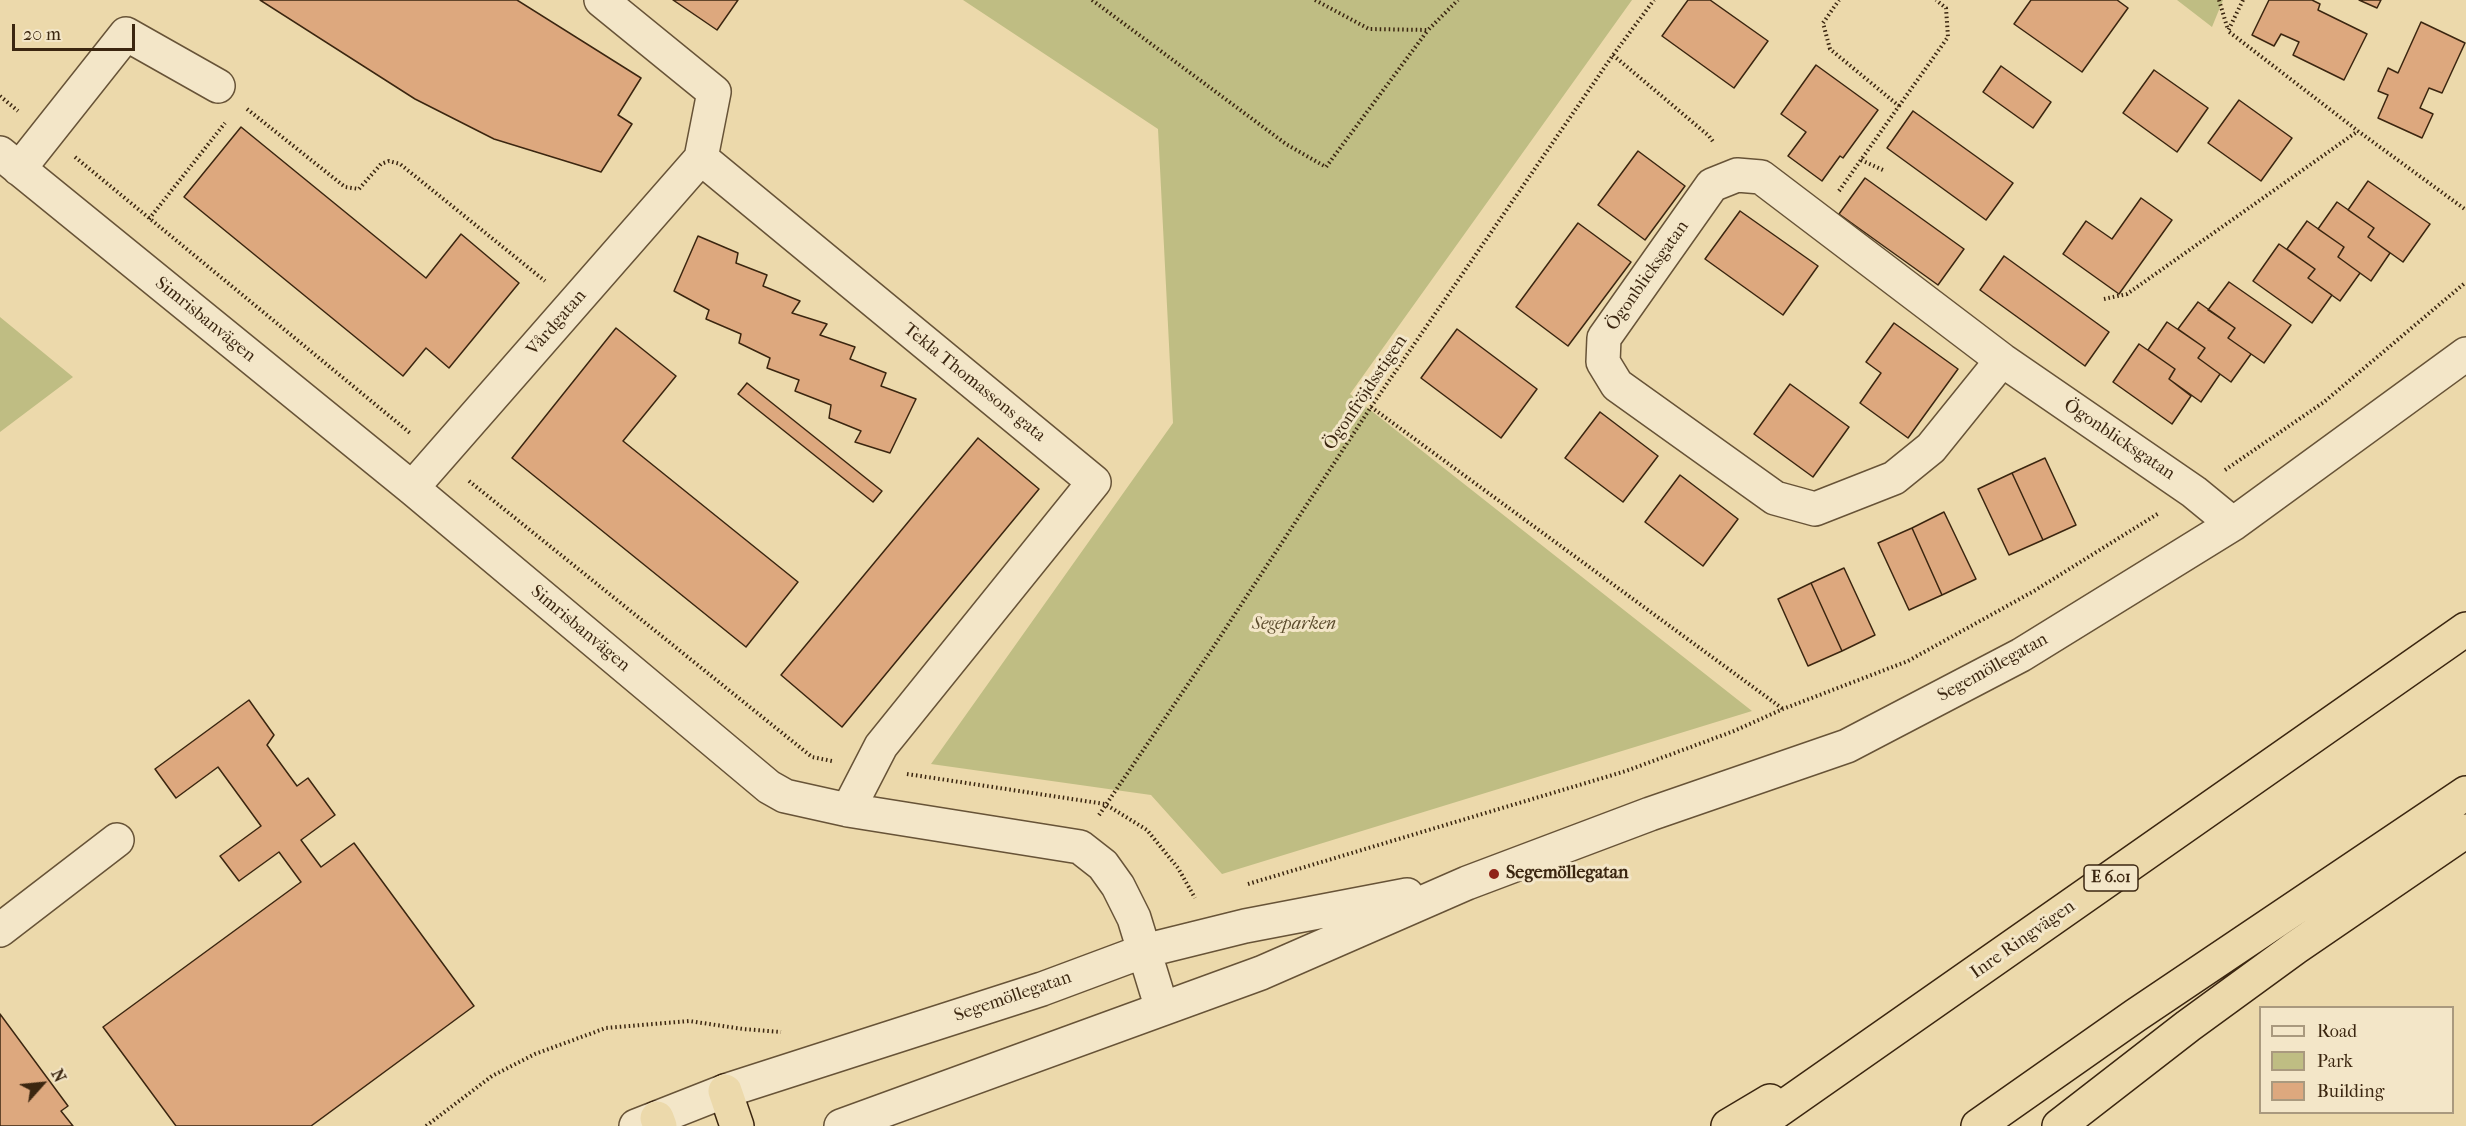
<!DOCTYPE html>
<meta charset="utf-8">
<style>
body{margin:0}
#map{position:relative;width:2466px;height:1126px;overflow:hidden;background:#ecd9ab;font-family:"IM FELL French Canon",serif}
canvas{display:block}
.legend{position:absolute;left:2259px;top:1006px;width:195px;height:108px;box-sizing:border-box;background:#f3e6c8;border:2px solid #a9997e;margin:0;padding:8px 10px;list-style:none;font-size:18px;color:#3b2610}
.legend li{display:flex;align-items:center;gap:12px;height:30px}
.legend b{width:30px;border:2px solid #a9997e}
.north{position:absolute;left:12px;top:1054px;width:60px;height:60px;-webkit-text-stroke:4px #f3e6c8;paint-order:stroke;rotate:63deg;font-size:16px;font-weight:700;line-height:24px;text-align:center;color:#3b2610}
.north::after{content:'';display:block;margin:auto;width:21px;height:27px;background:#3b2610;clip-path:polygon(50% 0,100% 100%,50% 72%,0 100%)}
.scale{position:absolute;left:12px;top:24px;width:123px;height:27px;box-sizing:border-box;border:3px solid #3b2610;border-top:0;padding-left:8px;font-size:18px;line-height:21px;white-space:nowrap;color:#3b2610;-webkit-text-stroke:4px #f3e6c8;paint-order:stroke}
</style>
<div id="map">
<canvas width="2466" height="1126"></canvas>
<ul class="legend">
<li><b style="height:8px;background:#f3e6c8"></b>Road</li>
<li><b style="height:16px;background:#bfbd83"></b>Park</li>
<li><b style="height:16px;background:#dda87e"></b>Building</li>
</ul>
<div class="north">N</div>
<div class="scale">20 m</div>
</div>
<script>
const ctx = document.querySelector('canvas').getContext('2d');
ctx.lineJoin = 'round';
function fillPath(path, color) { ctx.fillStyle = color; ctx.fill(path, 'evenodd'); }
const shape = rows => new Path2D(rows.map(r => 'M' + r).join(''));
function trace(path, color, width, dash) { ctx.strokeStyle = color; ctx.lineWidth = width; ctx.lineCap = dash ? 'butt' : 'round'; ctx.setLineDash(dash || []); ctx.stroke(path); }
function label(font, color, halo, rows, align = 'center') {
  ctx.font = font + ' "IM FELL French Canon",serif'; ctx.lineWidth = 6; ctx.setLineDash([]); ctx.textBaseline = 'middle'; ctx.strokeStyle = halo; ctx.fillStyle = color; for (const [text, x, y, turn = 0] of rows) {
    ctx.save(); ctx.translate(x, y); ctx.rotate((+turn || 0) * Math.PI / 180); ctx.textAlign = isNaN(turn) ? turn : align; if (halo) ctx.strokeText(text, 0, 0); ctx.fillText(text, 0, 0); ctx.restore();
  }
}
fillPath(shape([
 [963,0,1632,0,1350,394,1752,711,1222,874,1151,795,931,764,1173,423,1158,129],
 [2177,0,2223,0,2212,27],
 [0,317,73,377,0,432]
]), '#bfbd83');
const building = shape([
 [260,0,517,0,641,78,618,115,632,124,601,172,494,139,415,99,260,0],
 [673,0,738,0,717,30,673,0],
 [1688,0,1710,0,1768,41,1734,88,1662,36,1688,0],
 [2031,0,2117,0,2128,8,2082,72,2014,24,2031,0],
 [2269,0,2312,0,2320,4,2318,10,2367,34,2344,80,2293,55,2299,42,2281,34,2274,46,2252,35,2269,0],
 [2359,0,2381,0,2377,8,2359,0],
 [2421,22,2465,43,2442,93,2429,88,2420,108,2433,114,2422,138,2378,118,2388,95,2378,91,2388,68,2398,73,2421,22],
 [1816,65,1878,110,1843,158,1840,156,1822,181,1788,156,1806,132,1781,114,1816,65],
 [2001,66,2051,102,2033,128,1983,92,2001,66],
 [2154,70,2208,108,2177,152,2123,113,2154,70],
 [2239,100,2292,138,2261,181,2208,143,2239,100],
 [1913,111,2013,183,1986,220,1887,148,1913,111],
 [241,127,426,278,461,234,519,283,449,368,426,348,403,376,184,197,241,127],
 [1638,151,1685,186,1645,240,1598,205,1638,151],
 [1865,178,1964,249,1938,285,1839,214,1865,178],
 [2368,181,2430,224,2403,262,2368,237,2374,228,2348,210,2368,181],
 [2141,198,2172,220,2119,294,2063,254,2086,221,2112,239,2141,198],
 [2337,202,2374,228,2368,237,2390,253,2371,281,2338,257,2344,247,2318,229,2337,202],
 [1740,211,1818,266,1783,315,1705,259,1740,211],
 [2307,221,2344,247,2338,257,2360,273,2340,301,2308,278,2315,269,2287,249,2307,221],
 [1578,223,1631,262,1568,346,1516,307,1578,223],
 [698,236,738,253,736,263,767,275,763,286,800,301,792,313,827,324,820,335,855,347,850,359,886,373,881,386,916,399,890,453,855,442,861,431,829,418,831,405,795,391,799,380,767,368,770,358,739,343,741,334,706,319,709,310,674,291,698,236],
 [2279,244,2315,269,2308,278,2332,295,2312,323,2253,281,2279,244],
 [2004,256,2109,332,2085,366,1980,290,2004,256],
 [2229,282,2291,325,2264,363,2228,338,2235,328,2208,310,2229,282],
 [2198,302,2235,328,2228,338,2251,354,2231,382,2198,358,2205,348,2178,329,2198,302],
 [2167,322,2205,348,2198,358,2220,374,2201,402,2169,379,2175,369,2148,350,2167,322],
 [1894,323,1958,369,1908,438,1860,403,1881,373,1866,362,1894,323],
 [616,328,676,376,623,441,798,582,746,647,512,458,616,328],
 [1457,329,1537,389,1501,438,1421,378,1457,329],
 [2139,344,2175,369,2169,379,2191,396,2172,424,2113,382,2139,344],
 [747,383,882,491,873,502,738,394,747,383],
 [1790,384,1849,427,1813,477,1754,434,1790,384],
 [1600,412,1658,456,1623,502,1565,458,1600,412],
 [978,438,1039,489,842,727,781,675,978,438],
 [2045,458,2076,525,2043,540,2012,473,2045,458],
 [2012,473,2043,540,2009,555,1978,489,2012,473],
 [1680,475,1738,519,1703,566,1645,522,1680,475],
 [1944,512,1976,579,1942,595,1912,528,1944,512],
 [1912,528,1942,595,1909,610,1878,543,1912,528],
 [1844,568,1875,635,1842,651,1811,583,1844,568],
 [1811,583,1842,651,1808,666,1778,599,1811,583],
 [249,700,274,735,267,745,297,786,308,778,335,815,301,840,321,867,354,843,474,1006,311,1126,176,1126,103,1027,301,882,279,852,239,881,220,856,261,826,218,767,176,798,155,769,249,700],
 [0,1014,68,1106,61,1111,73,1126,0,1126,0,1014]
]);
fillPath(building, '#dda87e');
trace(building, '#3b2610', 1.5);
const minor = shape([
 [601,0,714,92,701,158,1094,482,881,746,848,810],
 [0,153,412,488,769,787,785,796,848,810,1080,847,1103,865,1118,886,1134,918,1162,1009],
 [19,169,126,34,218,86],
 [2002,360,1931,448,1894,478,1815,509,1775,498,1617,385,1603,362,1604,338,1712,185,1737,175,1761,177,2002,360,2194,492,2233,524],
 [412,488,701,158],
 [0,930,117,840],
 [636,1126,725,1091,1042,989,1144,951,1245,926,1407,895],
 [841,1126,1261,973,1467,883,1650,814,1847,746,2021,655,2233,524,2466,354]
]);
const highway = shape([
 [725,1091,737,1126],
 [657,1118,660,1126],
 [1728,1126,1770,1101],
 [1756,1126,2466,629],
 [1978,1126,2136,1015,2466,793],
 [2059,1126,2188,1026,2295,948,2466,831]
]);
trace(minor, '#675337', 36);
trace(highway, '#3b2610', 36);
trace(shape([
 [1092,0,1286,144,1326,167,1428,30],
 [1315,0,1369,29,1428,30,1458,0],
 [2219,0,2228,30],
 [2243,0,2228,31,2358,131,2466,210],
 [1613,55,1709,136,1714,143],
 [0,96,18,111],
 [1899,106,1948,37,1946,8,1936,0],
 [247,109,345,187,359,189,381,164,389,161,400,164,545,281],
 [75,157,410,433],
 [1861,160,1883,170],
 [1839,191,1899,106,1830,49,1823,23,1839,0],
 [149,219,225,123],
 [2104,299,2127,294,2358,131],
 [1371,407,1783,709],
 [2225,470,2324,402,2466,282],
 [469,481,812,757,832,761],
 [907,774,1105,804,1147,830,1178,868,1195,898],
 [1099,815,1214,646,1371,407,1613,55,1654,0],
 [1248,884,1626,771,1734,731,1783,709,1908,661,2034,591,2159,513],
 [426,1126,492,1076,535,1054,606,1028,689,1021,743,1029,781,1032]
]), '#3b2610', 4, [1.5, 3]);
trace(minor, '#f3e6c8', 33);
trace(highway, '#ecd9ab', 33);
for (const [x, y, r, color] of [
 [1494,874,6,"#8f2418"]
]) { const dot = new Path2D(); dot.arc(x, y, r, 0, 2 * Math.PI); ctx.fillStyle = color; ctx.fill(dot); trace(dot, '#f3e6c8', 2); }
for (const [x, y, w] of [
 [2111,878,54]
]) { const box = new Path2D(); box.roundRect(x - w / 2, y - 13, w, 26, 4.5); ctx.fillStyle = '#f3e6c8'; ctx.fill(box); trace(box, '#3b2610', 1.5); }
label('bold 16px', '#3b2610', null, [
 ["E 6.01",2111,878]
]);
label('18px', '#3b2610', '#f3e6c8', [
 ["Ögonblicksgatan",1648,276,-55],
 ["Simrisbanvägen",205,320,39],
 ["Vårdgatan",557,323,-49],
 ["Tekla Thomassons gata",974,383,39],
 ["Ögonfröjdsstigen",1366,393,-56],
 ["Ögonblicksgatan",2119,440,34],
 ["Simrisbanvägen",580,629,40],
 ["Segemöllegatan",1993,668,-29],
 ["Inre Ringvägen",2023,940,-35],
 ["Segemöllegatan",1013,997,-19]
]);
label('italic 18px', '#5c4c2d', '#f3e6c8', [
 ["Segeparken",1294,625]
]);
label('bold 18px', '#3b2610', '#f3e6c8', [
 ["Segemöllegatan",1506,874]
], 'left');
</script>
